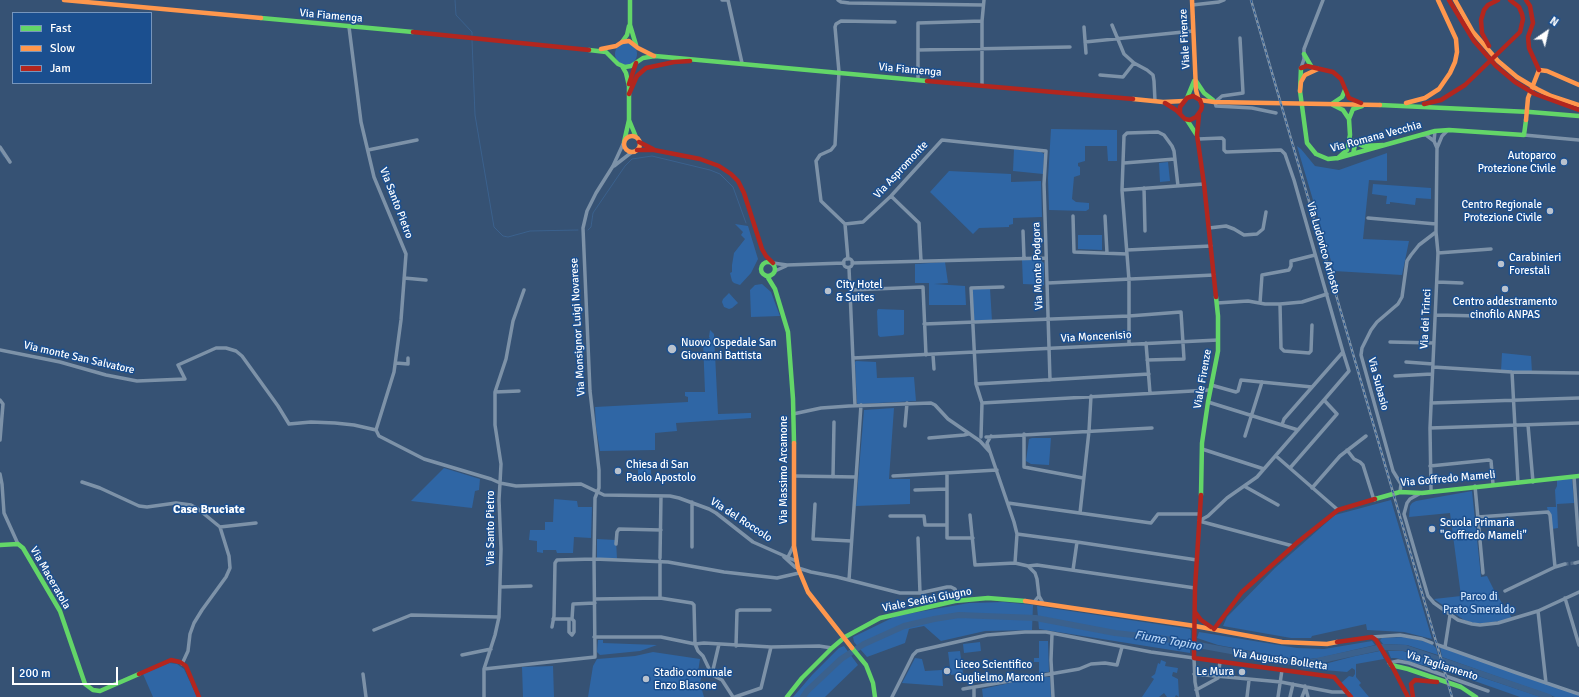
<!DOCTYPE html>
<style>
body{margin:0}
#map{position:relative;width:1579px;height:697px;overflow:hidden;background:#365274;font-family:Signika,sans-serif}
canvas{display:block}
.legend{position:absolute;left:12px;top:12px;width:140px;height:72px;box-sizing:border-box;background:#1b4f8f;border:1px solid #7695bc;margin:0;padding:5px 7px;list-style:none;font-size:12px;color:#fff}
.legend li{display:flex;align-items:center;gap:8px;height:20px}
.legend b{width:20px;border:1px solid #7695bc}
.north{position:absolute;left:1527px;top:12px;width:40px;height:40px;-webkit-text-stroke:3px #1b4f8f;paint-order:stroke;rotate:34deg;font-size:11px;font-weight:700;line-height:16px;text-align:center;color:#fff}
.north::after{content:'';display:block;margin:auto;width:14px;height:18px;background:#fff;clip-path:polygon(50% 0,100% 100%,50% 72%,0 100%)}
.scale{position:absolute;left:12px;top:667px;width:106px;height:18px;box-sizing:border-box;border:2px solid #fff;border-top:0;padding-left:5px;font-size:12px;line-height:14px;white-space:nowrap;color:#fff;-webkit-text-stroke:3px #1b4f8f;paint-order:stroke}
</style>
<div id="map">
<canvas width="1579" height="697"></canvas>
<ul class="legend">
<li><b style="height:5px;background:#63d668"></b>Fast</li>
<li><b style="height:5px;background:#ff974d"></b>Slow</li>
<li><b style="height:5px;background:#b3261e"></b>Jam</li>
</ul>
<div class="north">N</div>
<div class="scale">200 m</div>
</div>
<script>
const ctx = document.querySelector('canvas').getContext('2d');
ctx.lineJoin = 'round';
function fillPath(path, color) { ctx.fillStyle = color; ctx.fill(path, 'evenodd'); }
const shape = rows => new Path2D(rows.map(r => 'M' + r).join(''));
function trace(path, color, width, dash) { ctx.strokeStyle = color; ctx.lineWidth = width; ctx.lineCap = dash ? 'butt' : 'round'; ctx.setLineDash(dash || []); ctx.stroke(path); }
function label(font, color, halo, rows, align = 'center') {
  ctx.font = font + ' Signika,sans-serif'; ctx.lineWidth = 3; ctx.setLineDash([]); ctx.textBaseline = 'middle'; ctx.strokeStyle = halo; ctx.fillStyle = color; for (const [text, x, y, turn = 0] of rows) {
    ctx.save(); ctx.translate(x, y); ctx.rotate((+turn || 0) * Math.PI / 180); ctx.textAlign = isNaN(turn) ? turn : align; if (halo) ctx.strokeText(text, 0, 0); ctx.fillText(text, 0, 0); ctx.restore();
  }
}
fillPath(shape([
 '615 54a11 11 0 1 1 22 0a11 11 0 1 1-22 0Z',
 [1051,129,1117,130,1117,161,1108,161,1107,146,1085,146,1085,161,1078,163,1078,166,1080,167,1080,175,1074,177,1072,199,1076,202,1089,203,1089,209,1086,211,1049,210,1048,178],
 [1297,146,1301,149,1315,166,1339,170,1387,153,1387,181,1369,180,1363,239,1409,241,1402,275,1334,271],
 [1014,149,1041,152,1044,154,1043,174,1013,171],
 [1168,162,1170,181,1160,182,1159,163],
 [949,171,1011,174,1011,182,1041,181,1042,217,1013,218,1013,224,1009,225,1009,227,979,228,973,234,930,192],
 [1373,184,1431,188,1431,199,1416,198,1415,205,1390,202,1390,204,1386,204,1387,196,1372,194],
 [735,224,748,226,758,259,751,273,740,285,734,283,732,281,730,273,732,272,732,265,734,253,745,239,741,235,743,232],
 [1078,235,1102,235,1102,250,1078,249],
 [1022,260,1040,260,1044,263,1044,285,1023,284],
 [945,262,948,283,934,284,965,286,966,305,929,305,929,283,915,283,915,264],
 [762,284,771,292,780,316,751,317,750,290,755,285],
 [971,288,990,288,992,321,972,322],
 [729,293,738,303,732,308,729,309,724,307,722,302,723,299],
 [878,309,904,310,904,334,903,335,880,337,878,335,877,311],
 [710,330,714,334,718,414,749,413,751,413,751,418,676,423,677,431,655,433,655,450,600,451,596,427,595,407,688,402,688,397,685,396,685,392,705,392,703,341,710,338,709,337],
 [1502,353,1531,356,1532,372,1501,371],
 [856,361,876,362,877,378,914,377,916,401,858,404,857,403,855,362],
 [894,408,889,479,910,479,910,504,856,506,864,410],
 [1032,438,1051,438,1049,465,1031,464,1026,461,1029,439],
 [638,465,651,465,651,474,638,474],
 [444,468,480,479,479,490,475,491,472,508,411,501],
 [1572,478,1574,503,1557,504,1558,528,1552,529,1547,507,1556,507,1555,490,1557,486,1557,480],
 [1472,491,1481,577,1487,576,1496,594,1512,618,1502,621,1484,623,1473,623,1464,620,1434,599,1461,596,1450,513,1409,517,1410,506,1412,503,1416,501],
 [554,499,577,501,578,507,592,507,591,538,574,537,573,553,557,553,556,550,543,550,543,553,537,552,537,541,529,540,530,530,545,530,545,522,553,522],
 [1391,500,1432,639,1404,632,1367,630,1366,624,1312,636,1311,638,1291,638,1223,626,1227,617,1275,568,1335,515],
 [597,539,616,540,617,559,597,558],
 [1003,602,1033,605,1032,630,985,631,941,641,924,626,909,629,905,643,867,657,854,642,853,637,894,617,901,615,969,603],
 [1037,606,1190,629,1191,631,1190,653,1039,629],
 [1199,632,1297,648,1324,649,1372,641,1375,645,1319,658,1299,660,1218,645,1197,638],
 [1404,637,1423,641,1433,645,1436,648,1438,655,1407,645,1383,644,1380,640,1382,638],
 [598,640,603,640,603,643,657,645,640,651,600,655,597,652],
 [1039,641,1048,641,1049,672,1039,673,1039,662,1034,662,1034,658,1039,658],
 [980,642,981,651,964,653,963,644],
 [844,646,858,665,825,697,793,697,812,675,839,648],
 [1440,647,1579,695,1579,697,1555,697,1442,657],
 [960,651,963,673,951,675,948,652],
 [1380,651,1384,659,1356,664,1356,677,1361,683,1359,685,1369,697,1352,697,1341,683,1349,676,1353,677,1355,674,1355,670,1352,668,1347,672,1300,668,1317,666,1355,656],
 [1388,651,1403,651,1541,697,1520,697,1449,672,1396,658,1391,658],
 [653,652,700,659,698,672,702,674,700,683,704,697,588,697,593,666,597,659,635,656],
 [915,658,922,659,925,671,942,670,943,686,902,683],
 [1161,660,1166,662,1165,666,1178,668,1177,673,1173,672,1172,676,1178,679,1179,697,1176,695,1175,697,1167,697,1164,693,1159,697,1142,697,1154,679,1151,677,1155,674,1158,663,1160,664],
 [169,663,177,664,184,669,197,697,153,697,143,674],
 [553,666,554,697,523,697,522,667],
 [1041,677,1050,677,1051,697,983,697,982,689,1028,679,1028,681,1041,680]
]), '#2f66a5');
trace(shape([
 [455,0,456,15,472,32,472,35],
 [472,40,475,115,494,227,503,236,508,237,530,231,578,230],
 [0,151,4,157],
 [588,230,591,227,593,213,625,166,632,159,652,156,710,170,720,174,733,187,746,223],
 [1543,695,1544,697]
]), '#3b618d', 1);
trace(shape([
 [803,697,807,691,841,659,864,644,904,626,934,619,959,615,1036,618,1115,633,1160,638,1291,662,1308,663,1317,661,1382,647,1406,648,1549,697]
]), '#3b618d', 6);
trace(shape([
 [1565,564,1575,563]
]), '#546c89', 3.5, [3.5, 2]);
trace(shape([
 [722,0,728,0],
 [728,0,742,63],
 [838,0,841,2,849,3,983,5],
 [1192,5,1219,2,1224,0],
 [1112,25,1124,54,1134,63,1147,70,1153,75,1154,81,1155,101],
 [349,27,361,122,374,177,406,254,401,320,394,372,376,430,379,436,424,459,491,479,500,483,499,500,501,549,499,617,495,635,484,669,484,697],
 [1084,27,1086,53],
 [1240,38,1243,93,1222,96,1215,102,1216,106,1252,108,1276,113],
 [1085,42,1193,31],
 [918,50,1070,47],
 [1301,68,1304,59,1304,49,1323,0],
 [1100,75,1123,77,1134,63],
 [918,80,918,23,982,21],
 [982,85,982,21,984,0],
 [1435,131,1434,141,1437,148],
 [1422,135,1426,135,1434,141],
 [1524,135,1579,140],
 [1198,139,1222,138,1224,140,1224,150,1226,152,1281,150,1285,154,1294,180,1343,352,1284,419,1282,425],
 [0,147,10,162],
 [368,150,417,140],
 [1124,163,1175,159],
 [614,166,632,152],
 [1144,188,1145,231],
 [1122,190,1204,184],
 [891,196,919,223,921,261],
 [1073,216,1074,252,1127,254],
 [1105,216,1107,253],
 [1368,218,1436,224],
 [845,224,863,222,891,196,942,140,1046,151,1044,184,1050,380],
 [1209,228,1226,226,1234,229,1244,235,1257,234,1263,229,1266,212],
 [1023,231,1024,258],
 [1127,250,1211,246],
 [1438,253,1491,249],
 '843.5 263a4.5 4.5 0 1 1 9 0a4.5 4.5 0 1 1-9 0Z',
 [848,259,845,224,821,201,816,161,820,155,831,150,835,145,839,72,835,27,836,24,841,21,895,22],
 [773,263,787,265,844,263],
 [852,263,1046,258],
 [849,268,855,406],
 [775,271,786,266],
 [404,278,426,280],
 [1437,282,1462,283],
 [1048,283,1214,275],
 [524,290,513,321,506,359,495,392,495,425,501,464,500,483,516,486,581,484,604,495,670,496,679,498,709,509,716,513,753,542,796,561],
 [850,290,923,287,926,355],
 [1217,303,1248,301,1265,304,1280,304,1302,302,1327,294],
 [1260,303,1262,275,1289,270,1291,266,1291,261,1315,255],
 [1280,304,1281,348,1284,351,1309,353,1311,351,1312,325],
 [1436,315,1481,316],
 [924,324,1129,316,1181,312,1184,359,1147,360],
 [1390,342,1434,343],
 [1146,343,1150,393],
 [1129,344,1129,280,1122,190,1124,136,1127,133,1158,132,1164,135,1172,146,1174,151,1178,186],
 [0,350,60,362,106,375,137,381,185,379,178,365,216,348,226,348,236,351,242,356,278,406,289,424,311,422,335,423,354,425,376,430],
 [933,355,934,369],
 [853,358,1218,340],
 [1406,362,1433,364],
 [396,363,408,364,408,358],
 [1433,367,1512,372,1579,373],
 [1512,372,1518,483],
 [1395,376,1432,374],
 [976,384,1149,374],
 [1211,385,1236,392,1238,391,1241,380,1312,387],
 [495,392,519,391],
 [0,400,3,404,0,440],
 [1208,402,1298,430],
 [982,403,1210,390],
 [1431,403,1579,398],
 [793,414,821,408,849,406,931,403,935,405,948,419,980,441,990,452],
 [1528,425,1533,482],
 [905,426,907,403],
 [1430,428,1579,423],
 [1024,434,1024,467,1083,478],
 [991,436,987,443,1014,522,1017,534,1015,563,1028,566,1035,573,1037,579,1039,596],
 [1245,436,1262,382],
 [981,437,982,403,976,384,971,288,1003,287],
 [986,437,1152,428],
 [929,438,964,435,968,434],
 [1202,449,1264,469],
 [1347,450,1354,459,1360,462,1363,465,1374,500],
 [1276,456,1338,510],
 [1430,466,1489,460,1491,461,1493,484],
 [1290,468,1337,414,1324,400],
 [947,473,947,538,973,538],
 [0,474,2,484,4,513,18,544],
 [795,476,856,477],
 [893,476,997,470],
 [833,477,834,422],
 [1574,477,1579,545],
 [82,482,100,488,139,506,147,507,176,503,191,505,198,509,220,527,229,556,230,568,226,577,202,610,194,623,190,634,188,651,182,664],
 [1244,486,1278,505],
 [1475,486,1483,573],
 [1312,488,1340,456,1366,436],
 [915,490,947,489],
 [1431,491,1430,428,1438,253,1436,232,1437,148,1442,136,1448,130],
 [1400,492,1401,484,1393,471,1361,355,1362,348,1371,330,1377,322,1398,304,1402,297,1407,261,1411,255,1419,245,1436,232],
 [1419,494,1410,499,1407,503,1404,514,1428,596,1434,603,1458,620,1472,624,1480,625,1498,623,1538,611,1579,592],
 [692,502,692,547],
 [1008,503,1151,523,1158,514,1200,514],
 [815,504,813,539,851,541],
 [1080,513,1089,431,1091,396],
 [970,515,975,565,1015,563],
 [890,516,924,516,925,525,947,525],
 [1478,517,1548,512,1550,515,1555,567],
 [1199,521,1208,516,1227,498,1257,477,1324,400,1349,371,1343,352],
 [1199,521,1293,546],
 [220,527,256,523],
 [1017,534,1077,542,1197,560],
 [918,538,920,593],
 [616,544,617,532,619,529,661,530],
 [784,557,795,567,811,572,837,577,900,593,920,593,947,587,951,587,955,589,957,597,960,600],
 [788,557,793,547],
 [660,558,661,496],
 [1575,563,1579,562],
 [1028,566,1037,565,1195,588],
 [1073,570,1077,542],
 [849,580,861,405],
 [500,587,531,586],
 [1505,591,1555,567,1565,564],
 [660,598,692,603,694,605,695,644,698,651,703,656,712,675,722,680,733,697],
 [1565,598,1579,645],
 [595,599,660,598,660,561],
 [1034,602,1039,596,1043,603],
 [1538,611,1546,683],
 [553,619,570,619],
 [569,619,569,632,572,635,574,632,574,621,572,619,573,604,595,603],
 [552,627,554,616,555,563,557,560,594,559,668,562,724,572,777,578,799,573],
 [374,630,411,615,499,617],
 [1052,634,1051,660,1053,697],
 [594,637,661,637,695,644,704,643,771,647,819,646,832,648],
 [1372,637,1400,635,1422,639,1432,643],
 [1438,645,1517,673,1579,694],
 [736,646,737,611,740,610,770,610],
 [1445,647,1450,615],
 [462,655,491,649],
 [1389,663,1398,661,1409,663,1488,691],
 [484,669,595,657,594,559,595,498,599,488,599,470,590,391,583,228,587,211,596,193,613,166,624,142],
 [363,674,366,697],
 [712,674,719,644],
 [1194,674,1281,682,1332,692,1348,692],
 [1218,676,1220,662],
 [1305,686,1308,697],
 [963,689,1079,669,1091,664,1105,663,1117,665,1122,647],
 [1196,690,1218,678,1218,676],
 [735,697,761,688,771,647],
 [892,697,913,655,917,651,987,635,1025,632,1046,632,1151,652,1194,658,1195,682,1198,697],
 [974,697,974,688],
 [1247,697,1249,680],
 [1278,697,1282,670],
 [1290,697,1293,684],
 [1302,697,1305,689]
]), '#7d92a8', 3.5);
trace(shape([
 [630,0,630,25,636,45],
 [261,18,413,32],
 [622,42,627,35,629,26],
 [589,50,606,52,618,64,625,67,631,66,643,58,655,56,927,81],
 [1304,54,1311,66],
 [622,66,626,73,629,86,629,120,624,142],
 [1301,68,1300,91,1307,143,1316,154,1328,159,1338,158,1435,131,1449,130,1524,135,1526,120],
 [1196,81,1204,93,1213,100],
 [1187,98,1194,81],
 [1333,103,1342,97,1345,90],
 [1333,105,1343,110,1349,119,1350,135,1347,150,1338,158],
 [1380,105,1530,112,1579,116],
 [1349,119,1353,109,1362,106],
 [629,120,636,137],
 [1187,120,1196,134],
 [1354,142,1363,146,1383,145],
 [1353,154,1355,145,1354,141],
 '761 269a7 7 0 1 1 14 0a7 7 0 1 1-14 0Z',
 [767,276,775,289,788,332,793,399,794,443],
 [1201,495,1202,443,1208,402,1218,351,1218,316,1216,297],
 [1375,499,1400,492,1422,493,1579,476],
 [0,545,18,544,23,548,60,611,85,684,93,690,100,691,139,674],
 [852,648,866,665,873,683,875,697],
 [1391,665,1408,669,1461,687,1476,697],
 [787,697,802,678,832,648,845,637,880,618,955,601,988,598,1025,601]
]), '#63d668', 4.5);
trace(shape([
 [64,0,261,18],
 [1192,0,1196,90,1198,98],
 [1455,0,1473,32,1498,61,1517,77,1537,89,1551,96,1579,105],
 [601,49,616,46,622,42,629,41,638,48,654,56],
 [1539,70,1547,71,1579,85],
 [1300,91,1301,82,1305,75,1318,69],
 [1133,99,1163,102,1184,101],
 [1200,100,1214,102,1380,105],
 [1406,103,1425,98,1439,89,1450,73,1455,62,1457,52,1456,39,1438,0],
 [1526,120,1528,98,1539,70],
 '624 144a8 8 0 1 1 16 0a8 8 0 1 1-16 0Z',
 [794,443,794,546,798,568,808,592,852,648],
 [1025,601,1195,626,1282,642,1327,644,1337,642]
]), '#ff974d', 4.5);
trace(shape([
 [1449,0,1474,41,1496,66,1515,82,1535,94,1579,110],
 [1526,0,1530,6,1533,23,1528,37,1529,48,1539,70],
 [413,32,589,50],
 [1489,46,1482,33,1481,20,1484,10,1488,5,1498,0],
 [1301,68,1307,66,1333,72,1341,79,1349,98,1361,103],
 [927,81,1133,99],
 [629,84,636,63],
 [629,94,637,76,646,68,674,62,690,61],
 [1165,103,1176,110,1185,119,1190,120,1196,117,1201,110,1202,106,1200,100,1193,96,1187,98,1180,107,1180,113],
 [1424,104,1441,100,1465,85,1520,32,1523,19,1522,14,1519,7,1510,0],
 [1199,115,1197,135,1204,184,1216,297],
 [639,142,653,149],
 [637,150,654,150,700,159,719,166,731,174,738,181,744,193,762,249,766,256,773,263],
 [1201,495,1195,588,1194,658,1334,677,1351,697],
 [1195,612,1201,620,1211,627],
 [1214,629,1242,592,1299,541,1338,510,1375,499],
 [1337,642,1372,637,1376,640,1393,668,1408,697],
 [139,674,171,660,180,662,186,666,199,697],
 [1413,697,1411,684,1415,680,1437,682]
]), '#b3261e', 4.5);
const rail = shape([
 [1251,0,1452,697]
]);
trace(rail, '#7e92a7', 2.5);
trace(rail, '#1b4f8f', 1, [3]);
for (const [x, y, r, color] of [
 [1564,162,4,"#b9c2ce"],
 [1550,211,4,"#b9c2ce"],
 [1501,264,4,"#b9c2ce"],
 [1505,289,4,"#b9c2ce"],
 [828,291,4,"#b9c2ce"],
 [672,349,5,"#b9c2ce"],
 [618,471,4,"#b9c2ce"],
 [1432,529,4,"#b9c2ce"],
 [947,671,4,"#b9c2ce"],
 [1242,672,4,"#b9c2ce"],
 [646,679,4,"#b9c2ce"]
]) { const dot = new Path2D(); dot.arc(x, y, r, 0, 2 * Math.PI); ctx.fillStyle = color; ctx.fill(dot); trace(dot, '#1b4f8f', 1.5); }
label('11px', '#fff', '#1b4f8f', [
 ["Via Fiamenga",331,16,5],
 ["Viale Firenze",1185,39,-93],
 ["Via Fiamenga",910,70,5],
 ["Via Romana Vecchia",1376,137,-15],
 ["Via Aspromonte",901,170,-47],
 ["Via Santo Pietro",396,203,69],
 ["Via Ludovico Ariosto",1323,248,74],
 ["Via Monte Podgora",1038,266,-92],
 ["Via dei Trinci",1426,319,-87],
 ["Via Monsignor Luigi Novarese",578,327,-93],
 ["Via Moncenisio",1096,337,-3],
 ["Via monte San Salvatore",79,358,13],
 ["Viale Firenze",1203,379,-80],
 ["Via Subasio",1378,384,75],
 ["Via Massimo Arcamone",784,470,-90],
 ["Via Goffredo Mameli",1448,479,-5],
 ["Via del Roccolo",741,520,33],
 ["Via Santo Pietro",491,528,-90],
 ["Via Maceratola",50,578,60],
 ["Viale Sedici Giugno",927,600,-11],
 ["Via Augusto Bolletta",1280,660,8],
 ["Via Tagliamento",1442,666,18]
]);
label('11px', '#fff', '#1b4f8f', [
 ["Autoparco",1556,156,"right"],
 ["Protezione Civile",1556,169,"right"],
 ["Centro Regionale",1542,205,"right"],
 ["Protezione Civile",1542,218,"right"],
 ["Carabinieri",1509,258],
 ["Forestali",1509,271],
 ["City Hotel",836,285],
 ["& Suites",836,298],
 ["Centro addestramento",1505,302,"center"],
 ["cinofilo ANPAS",1505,315,"center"],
 ["Nuovo Ospedale San",681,343],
 ["Giovanni Battista",681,356],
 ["Chiesa di San",626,465],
 ["Paolo Apostolo",626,478],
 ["Scuola Primaria",1440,523],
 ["\"Goffredo Mameli\"",1440,536],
 ["Liceo Scientifico",955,665],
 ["Guglielmo Marconi",955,678],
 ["Le Mura",1234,672,"right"],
 ["Stadio comunale",654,673],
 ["Enzo Blasone",654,686]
], 'left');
label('11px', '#cfe3fa', '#1b4f8f', [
 ["Parco di",1479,597],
 ["Prato Smeraldo",1479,610]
]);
label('bold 12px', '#fff', '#1b4f8f', [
 ["Case Bruciate",209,510]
]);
label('italic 12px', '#b5d3f5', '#1b4f8f', [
 ["Fiume Topino",1168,641,10]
]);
</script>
